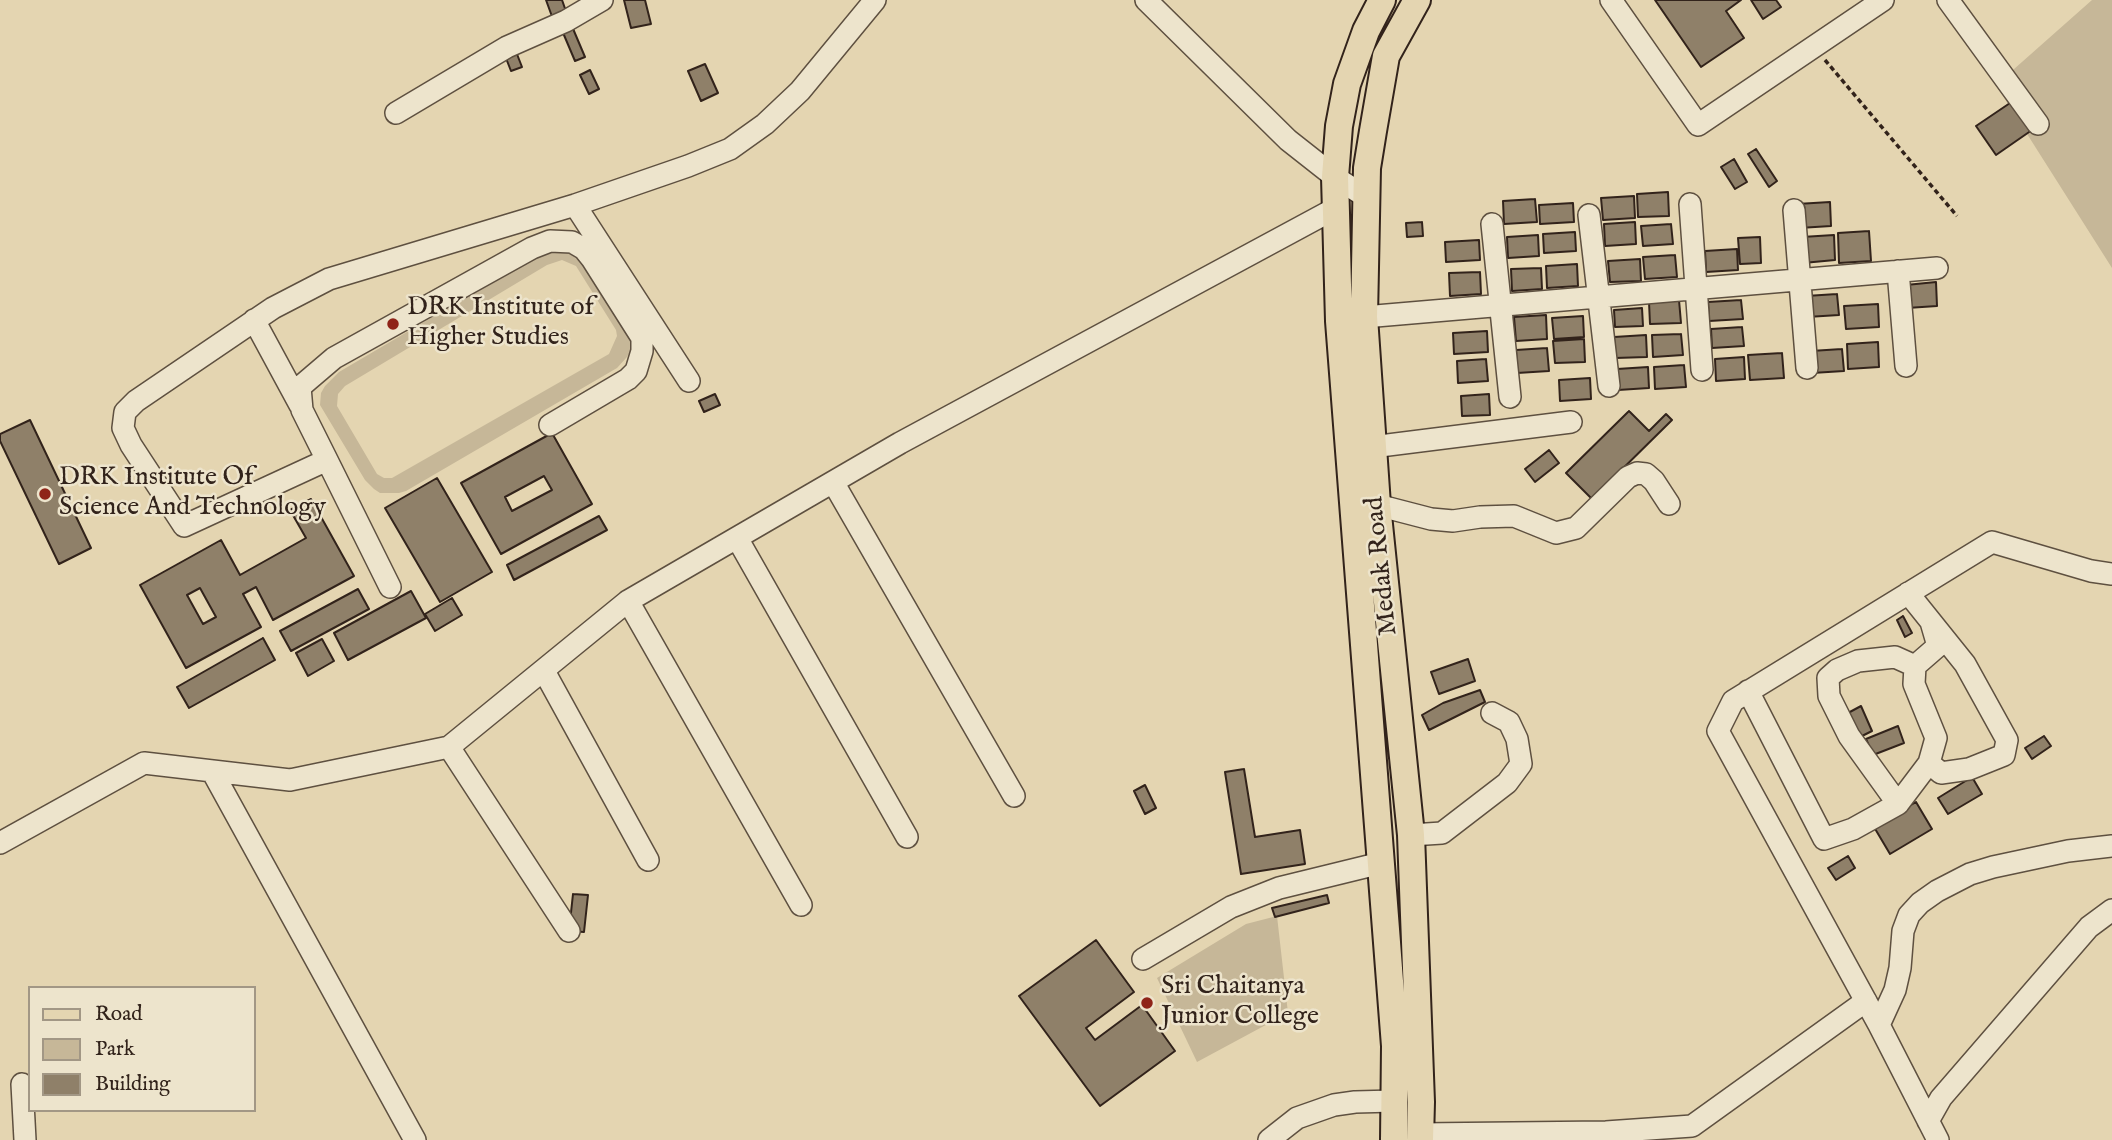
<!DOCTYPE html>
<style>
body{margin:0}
#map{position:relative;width:2112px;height:1140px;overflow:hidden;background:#e4d5b1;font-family:"IM FELL English",serif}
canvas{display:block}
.legend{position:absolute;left:28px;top:986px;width:228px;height:126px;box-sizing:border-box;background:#ede4cc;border:2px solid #a29785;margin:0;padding:9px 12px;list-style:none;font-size:21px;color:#32231b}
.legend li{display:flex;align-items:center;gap:14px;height:35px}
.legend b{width:35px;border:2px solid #a29785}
</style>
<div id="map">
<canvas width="2112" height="1140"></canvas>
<ul class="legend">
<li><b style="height:9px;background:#e4d5b1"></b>Road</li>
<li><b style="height:19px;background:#c6b798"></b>Park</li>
<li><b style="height:19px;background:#8f8069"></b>Building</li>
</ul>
</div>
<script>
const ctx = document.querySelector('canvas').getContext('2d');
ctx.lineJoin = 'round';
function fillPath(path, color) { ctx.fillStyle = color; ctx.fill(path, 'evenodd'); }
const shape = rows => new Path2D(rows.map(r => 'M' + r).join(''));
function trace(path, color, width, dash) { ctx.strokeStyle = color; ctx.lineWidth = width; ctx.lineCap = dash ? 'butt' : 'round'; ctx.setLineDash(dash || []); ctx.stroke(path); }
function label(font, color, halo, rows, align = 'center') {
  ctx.font = font + ' "IM FELL English",serif'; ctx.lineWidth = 5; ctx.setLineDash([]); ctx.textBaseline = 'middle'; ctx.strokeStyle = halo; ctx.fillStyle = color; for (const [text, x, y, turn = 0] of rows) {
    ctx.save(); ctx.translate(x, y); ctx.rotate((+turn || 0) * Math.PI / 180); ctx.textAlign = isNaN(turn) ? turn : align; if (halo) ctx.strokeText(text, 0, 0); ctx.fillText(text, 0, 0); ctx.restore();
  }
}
fillPath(shape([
 [2092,0,2112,0,2112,268,1996,85],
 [569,247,626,319,633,346,627,357,617,368,406,491,399,493,380,493,374,489,365,480,320,405,321,393,325,386,339,372,548,249],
 [562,260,576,266,616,330,617,336,609,354,392,478,384,478,377,474,337,406,338,394,345,386,547,265],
 [1277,916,1288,1013,1197,1062,1157,978,1246,924]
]), '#c6b798');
const building = shape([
 [546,0,562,0,568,17,554,22,546,0],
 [624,0,645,0,651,24,631,28,624,0],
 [1655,0,1741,0,1726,11,1744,38,1701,67,1655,0],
 [1751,0,1776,0,1781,7,1763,19,1751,0],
 [571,24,585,57,575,61,561,28,571,24],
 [515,49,522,67,511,71,504,53,515,49],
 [705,64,718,93,701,101,688,71,705,64],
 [590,70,599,89,589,94,580,75,590,70],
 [2013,101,2032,130,1996,155,1976,126,2013,101],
 [1756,149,1777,181,1769,187,1748,154,1756,149],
 [1734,159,1747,182,1735,189,1721,167,1734,159],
 [1668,192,1669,216,1638,217,1637,194,1668,192],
 [1634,196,1635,218,1603,220,1601,198,1634,196],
 [1535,199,1537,222,1504,224,1503,201,1535,199],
 [1830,202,1831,226,1799,228,1797,204,1830,202],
 [1573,203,1574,222,1540,224,1539,205,1573,203],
 [1422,222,1423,236,1407,237,1406,223,1422,222],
 [1635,222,1636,244,1605,246,1604,224,1635,222],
 [1671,224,1673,244,1643,246,1641,226,1671,224],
 [1869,231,1871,261,1839,263,1838,233,1869,231],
 [1575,232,1576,251,1544,253,1543,234,1575,232],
 [1538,235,1539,256,1508,258,1507,237,1538,235],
 [1834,235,1835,260,1803,263,1802,237,1834,235],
 [1760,237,1761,263,1740,264,1738,238,1760,237],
 [1479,240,1480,260,1446,262,1445,242,1479,240],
 [1737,249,1738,270,1706,272,1705,251,1737,249],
 [1675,255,1677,277,1645,279,1643,257,1675,255],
 [1640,259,1641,281,1610,282,1608,261,1640,259],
 [1577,264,1578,286,1547,288,1546,266,1577,264],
 [1541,268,1542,289,1512,291,1511,269,1541,268],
 [1480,272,1481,294,1450,296,1449,273,1480,272],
 [1936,282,1937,306,1907,308,1906,285,1936,282],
 [1837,294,1839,315,1807,317,1806,296,1837,294],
 [1679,300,1681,323,1650,324,1649,302,1679,300],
 [1741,300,1743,319,1709,321,1708,302,1741,300],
 [1878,304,1879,327,1846,329,1844,306,1878,304],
 [1642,308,1643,326,1615,327,1614,310,1642,308],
 [1546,315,1547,339,1516,341,1514,317,1546,315],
 [1583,316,1584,337,1554,339,1552,318,1583,316],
 [1742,327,1744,346,1712,348,1711,329,1742,327],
 [1487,331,1488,352,1454,354,1453,333,1487,331],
 [1681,334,1683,355,1653,357,1652,335,1681,334],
 [1646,335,1647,357,1615,358,1614,337,1646,335],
 [1584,339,1585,362,1555,363,1553,341,1584,339],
 [1878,342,1879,367,1848,369,1847,344,1878,342],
 [1547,348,1549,371,1517,373,1516,350,1547,348],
 [1842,349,1844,371,1812,373,1811,351,1842,349],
 [1782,353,1784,378,1750,380,1748,355,1782,353],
 [1744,357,1745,379,1716,381,1715,359,1744,357],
 [1486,359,1488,381,1458,383,1457,361,1486,359],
 [1684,365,1686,387,1655,389,1654,367,1684,365],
 [1648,367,1649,388,1618,390,1617,369,1648,367],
 [1590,378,1591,399,1560,401,1559,380,1590,378],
 [715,394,720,405,704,412,699,401,715,394],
 [1489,394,1490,415,1462,416,1461,396,1489,394],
 [1629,411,1649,431,1666,414,1672,420,1592,499,1566,473,1629,411],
 [30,420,91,548,59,564,0,441,0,434,30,420],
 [552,433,592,504,501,554,461,483,552,433],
 [544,476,552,490,512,511,505,497,544,476],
 [1549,450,1559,463,1535,482,1525,469,1549,450],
 [437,478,492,572,440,602,385,508,437,478],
 [311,499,354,576,273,620,256,587,243,594,261,627,186,668,140,585,221,540,240,575,306,538,290,510,311,499],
 [200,588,216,617,203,624,187,595,200,588],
 [599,516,607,530,514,580,507,565,599,516],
 [358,589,369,609,291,651,280,631,358,589],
 [411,591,426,618,348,660,334,633,411,591],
 [452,598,462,615,435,631,425,614,452,598],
 [1903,616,1912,633,1905,637,1897,620,1903,616],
 [263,638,275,660,189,708,177,687,263,638],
 [322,639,334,661,308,676,296,653,322,639],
 [1468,659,1475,681,1439,694,1431,672,1468,659],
 [1480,690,1485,702,1429,730,1422,715,1443,703,1480,690],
 [1861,706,1872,731,1860,737,1848,713,1861,706],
 [1898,726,1904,743,1873,755,1866,739,1898,726],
 [2044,736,2051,746,2032,759,2025,748,2044,736],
 [1244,769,1255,837,1300,830,1305,864,1241,874,1225,772,1244,769],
 [1972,777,1982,794,1948,814,1938,798,1972,777],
 [1145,785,1156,808,1145,814,1134,791,1145,785],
 [1916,802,1932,829,1890,854,1874,827,1916,802],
 [1848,856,1855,868,1836,880,1828,868,1848,856],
 [573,894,588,895,584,932,569,931,573,894],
 [1327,895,1329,903,1275,917,1272,908,1327,895],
 [1096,940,1134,992,1086,1028,1095,1040,1142,1005,1175,1051,1100,1106,1019,996,1096,940]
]);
fillPath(building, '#8f8069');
trace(building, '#32231b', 2);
const minor = shape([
 [1146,0,1288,140,1335,177,1366,197],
 [1611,0,1698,125,1883,0],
 [1948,0,2038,124],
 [396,113,507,47,566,21,602,0],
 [1690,204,1702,370],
 [575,205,689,381],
 [1794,210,1807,368],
 [1589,215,1609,386],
 [1492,224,1510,397],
 [1898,271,1906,366],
 [1364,317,1937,268],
 [254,320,300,405],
 [550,425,628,379,636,371,642,351,642,338,592,259,584,249,572,242,550,241,532,248,334,358,300,387,302,410,327,460,184,526,131,445,123,428,125,412,136,401,273,308,329,279,575,205,688,166,730,149,765,124,800,91,875,0],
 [1372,447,1571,422],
 [325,456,390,587],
 [833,482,1014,796],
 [1377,505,1431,519,1453,521,1480,517,1514,516,1556,533,1576,528,1628,477,1637,473,1646,474,1654,481,1669,504],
 [737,538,907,837],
 [1908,593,1965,664,2007,740,2004,755,1969,769,1941,773,1929,763],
 [628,601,801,905],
 [544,671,648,860],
 [1748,691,1824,839,1853,829,1898,804,1929,763,1936,738,1914,684,1915,666,1938,646,1931,622],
 [449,747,569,931],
 [212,771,415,1140],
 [1898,804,1849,736,1829,696,1828,678,1837,670,1858,661,1895,657,1915,666],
 [1411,835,1442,833,1507,783,1521,764,1517,739,1509,722,1492,713],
 [0,843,144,763,290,780,449,747,628,601,900,443,1336,208],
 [1143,959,1231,907,1279,888,1381,863],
 [1879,1025,1895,990,1900,968,1903,931,1909,915,1920,903,1937,891,1970,874,1993,867,2068,851,2112,846],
 [22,1084,25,1140],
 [1928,1121,1941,1098,2089,927,2112,910],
 [1420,1134,1606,1132,1692,1126,1866,1001],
 [1269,1140,1297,1118,1334,1105,1355,1102,1394,1101],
 [1938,1140,1879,1025,1718,731,1733,701,1992,542,2091,571,2112,574]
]);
const major = shape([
 [1382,0,1366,31,1347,84,1339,126,1335,177,1339,321,1395,1046,1394,1140],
 [1417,0,1386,56,1373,131,1367,168,1364,317,1377,505,1411,835,1421,1102,1420,1140]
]);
trace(minor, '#5e5040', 24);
trace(major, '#32231b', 30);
trace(shape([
 [1825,60,1957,216]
]), '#32231b', 3.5, [5, 3.5]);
trace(minor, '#ede4cc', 21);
trace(major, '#e4d5b1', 26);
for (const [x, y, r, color] of [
 [393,324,7,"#8f2418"],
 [45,494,7,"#8f2418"],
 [1147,1003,7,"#8f2418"]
]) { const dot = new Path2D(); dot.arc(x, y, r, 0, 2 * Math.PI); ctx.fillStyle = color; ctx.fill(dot); trace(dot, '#ede4cc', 2.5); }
label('26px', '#32231b', '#ede4cc', [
 ["DRK Institute of",407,309],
 ["Higher Studies",407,339],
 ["DRK Institute Of",59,479],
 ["Science And Technology",59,509],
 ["Sri Chaitanya",1161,988],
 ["Junior College",1161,1018]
], 'left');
label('26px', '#32231b', '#ede4cc', [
 ["Medak Road",1383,566,-96]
]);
</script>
